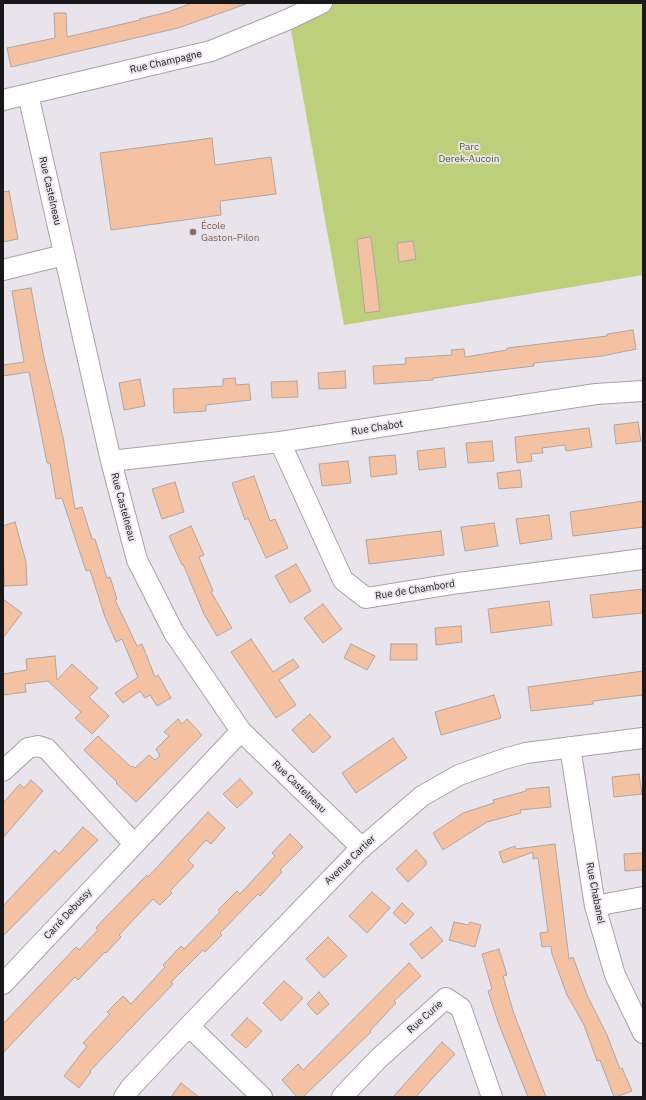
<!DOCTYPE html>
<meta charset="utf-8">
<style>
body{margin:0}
#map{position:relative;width:646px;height:1100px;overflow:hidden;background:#e9e3eb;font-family:"IBM Plex Sans",sans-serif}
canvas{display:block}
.frame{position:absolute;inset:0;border:4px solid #1a171a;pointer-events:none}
</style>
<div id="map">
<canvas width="646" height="1100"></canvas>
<div class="frame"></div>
</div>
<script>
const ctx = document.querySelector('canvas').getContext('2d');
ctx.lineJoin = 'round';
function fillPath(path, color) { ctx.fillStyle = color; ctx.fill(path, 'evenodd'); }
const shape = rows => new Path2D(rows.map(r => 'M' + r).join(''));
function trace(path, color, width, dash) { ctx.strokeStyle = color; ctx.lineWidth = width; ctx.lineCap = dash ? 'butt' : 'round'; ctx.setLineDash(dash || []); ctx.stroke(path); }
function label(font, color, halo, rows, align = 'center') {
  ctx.font = font + ' "IBM Plex Sans",sans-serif'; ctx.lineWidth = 3.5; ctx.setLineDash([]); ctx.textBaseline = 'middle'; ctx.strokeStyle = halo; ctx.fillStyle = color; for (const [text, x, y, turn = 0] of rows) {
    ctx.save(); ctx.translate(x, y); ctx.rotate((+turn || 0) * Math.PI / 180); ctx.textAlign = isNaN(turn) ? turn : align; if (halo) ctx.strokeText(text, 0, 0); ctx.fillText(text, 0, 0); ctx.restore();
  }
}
fillPath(shape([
 [330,3,643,3,643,275,344,325,289,19]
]), '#becf7c');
const building = shape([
 [192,3,246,4,178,28,11,67,7,48,55,38,54,13,66,13,67,37,140,20,139,19,168,12,192,3],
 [212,138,215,165,271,157,276,194,220,201,221,215,111,230,100,153,212,138],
 [9,191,18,239,3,242,3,192,9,191],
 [371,237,380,311,365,313,357,239,371,237],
 [413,241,416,259,399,262,397,243,413,241],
 [31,288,44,358,63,437,75,509,82,507,92,539,95,539,107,578,110,577,117,599,115,600,137,646,142,644,155,677,158,675,171,698,157,706,150,695,145,698,140,691,123,703,115,693,138,677,122,639,116,642,105,617,90,570,86,571,62,498,56,499,50,463,47,463,29,372,3,376,3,365,24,362,12,291,31,288],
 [633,330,636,349,602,356,534,363,534,366,433,378,433,380,374,384,373,366,406,364,405,358,452,355,451,350,464,349,465,357,507,350,507,348,607,336,607,334,633,330],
 [345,371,346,388,319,389,318,373,345,371],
 [235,378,236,385,249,384,251,400,206,405,206,411,174,413,173,389,223,386,223,379,235,378],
 [140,379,145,406,124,410,119,383,140,379],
 [297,381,298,397,272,398,271,382,297,381],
 [638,422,641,441,616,444,614,425,638,422],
 [589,428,592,447,566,451,565,445,542,448,543,453,531,454,532,461,517,463,515,437,589,428],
 [492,441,494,461,468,463,466,443,492,441],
 [444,448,446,467,419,470,417,451,444,448],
 [395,455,397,474,371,477,369,457,395,455],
 [348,461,351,483,322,486,319,464,348,461],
 [520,470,522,487,499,489,497,473,520,470],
 [254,476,270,521,275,519,288,548,266,558,248,518,245,520,232,483,254,476],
 [175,482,184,512,162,519,152,489,175,482],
 [643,501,643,527,573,536,570,512,643,501],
 [549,515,552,539,520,544,516,519,549,515],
 [15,522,26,562,27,585,4,586,3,526,15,522],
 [494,523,498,546,465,551,461,527,494,523],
 [191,526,204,555,199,557,213,591,211,592,232,628,217,636,204,614,183,564,182,565,169,536,191,526],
 [441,531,444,555,369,564,366,540,441,531],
 [296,564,311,591,290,603,275,576,296,564],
 [643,589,643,613,593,618,590,595,643,589],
 [3,599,22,613,3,638,3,599],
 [549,601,552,625,491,633,488,609,549,601],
 [323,604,342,629,323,643,304,618,323,604],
 [461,626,462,642,436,645,435,628,461,626],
 [251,639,273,672,293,659,299,667,279,680,296,705,276,718,231,652,251,639],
 [351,644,375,656,367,670,344,658,351,644],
 [391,644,417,644,417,660,390,660,391,644],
 [55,656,57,680,72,664,98,688,89,697,109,716,92,734,75,718,81,712,48,681,25,684,26,692,3,695,3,674,27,670,26,659,55,656],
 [643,671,643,695,593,701,593,704,531,711,528,687,643,671],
 [494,695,501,718,441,735,435,712,494,695],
 [310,714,331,737,313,753,292,730,310,714],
 [178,719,182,724,187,719,202,735,136,802,116,783,117,782,84,750,98,736,131,767,133,766,135,768,149,755,155,760,160,756,156,749,169,736,164,732,178,719],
 [393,738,407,758,356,793,342,773,393,738],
 [639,774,642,794,614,797,612,777,639,774],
 [240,779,253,793,237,808,223,794,240,779],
 [31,780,43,791,3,838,3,803,20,784,24,788,31,780],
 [549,787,551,807,520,810,521,813,487,822,443,850,433,833,463,813,494,803,493,800,526,791,526,789,549,787],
 [208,812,225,828,211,844,206,840,188,860,194,866,170,891,172,893,160,905,153,899,119,935,121,937,106,953,105,952,78,980,75,977,3,1053,3,1024,76,947,79,950,98,930,96,928,103,920,147,875,148,877,208,812],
 [83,827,98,840,3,936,3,906,55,850,59,854,83,827],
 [290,834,303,847,280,870,282,872,260,896,258,894,220,933,222,935,205,952,203,950,171,982,173,984,90,1071,91,1072,79,1088,64,1076,87,1046,83,1043,110,1014,107,1012,123,996,131,1004,165,967,163,965,181,946,184,949,220,912,218,910,237,891,240,894,275,856,272,853,290,834],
 [555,844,569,959,573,957,587,995,607,1035,620,1069,622,1068,632,1091,616,1097,614,1097,600,1060,597,1061,584,1025,567,995,552,954,551,946,542,947,540,933,548,932,538,858,533,859,533,852,503,863,499,852,515,846,516,849,555,844],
 [416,850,426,861,426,865,408,882,396,869,416,850],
 [643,853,643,870,625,871,624,854,643,853],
 [372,892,390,908,367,933,349,916,372,892],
 [402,903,414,914,405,924,393,913,402,903],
 [454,922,468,925,470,922,481,925,475,947,449,940,454,922],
 [431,927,443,941,422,959,410,944,431,927],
 [328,937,347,956,324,978,306,959,328,937],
 [499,949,507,975,503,976,513,1011,546,1097,528,1097,498,1022,488,991,492,989,482,954,499,949],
 [409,963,421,976,394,1001,396,1003,370,1031,371,1032,303,1097,297,1097,282,1080,298,1064,303,1070,409,963],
 [284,981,303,998,281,1021,263,1003,284,981],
 [319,992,329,1004,317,1015,307,1004,319,992],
 [247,1018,262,1031,246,1048,231,1035,247,1018],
 [442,1042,455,1054,429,1082,416,1097,393,1097,442,1042],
 [181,1083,199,1097,171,1097,181,1083]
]);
fillPath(building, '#f5c1a3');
trace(building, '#afa6a0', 1);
const minor = shape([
 [28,94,111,461,137,560,174,633,241,731,362,848],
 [3,100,211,51,289,19,322,3],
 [3,270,64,255],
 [280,442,343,580,366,598,459,583,643,559],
 [111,461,280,442,596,394,643,391],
 [570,747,595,906,615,975,643,1033],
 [3,771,28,748,38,746,47,749,134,844],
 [595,906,643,897],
 [3,984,241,731],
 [189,1026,262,1097],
 [124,1097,132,1086,189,1026,357,852,422,796,459,775,504,759,526,753,643,738],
 [342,1097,378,1059,446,998,461,1008,492,1097]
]);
trace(minor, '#a7a1a8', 22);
trace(minor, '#fff', 20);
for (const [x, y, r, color] of [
 [193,232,4,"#8d6e63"]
]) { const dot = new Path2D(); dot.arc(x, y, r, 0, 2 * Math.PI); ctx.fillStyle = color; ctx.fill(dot); trace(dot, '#e9e3eb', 1.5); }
label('10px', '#1a171a', '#e9e3eb', [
 ["Rue Champagne",166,62,-13],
 ["Rue Castelneau",50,191,77],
 ["Rue Chabot",377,428,-9],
 ["Rue Castelneau",123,507,75],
 ["Rue de Chambord",415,590,-9],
 ["Rue Castelneau",299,787,44],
 ["Avenue Cartier",350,860,-44],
 ["Rue Chabanel",595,893,79],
 ["Carré Debussy",68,914,-47],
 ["Rue Curie",425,1017,-42]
]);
label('10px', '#535e1c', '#e9e3eb', [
 ["Parc",469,147],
 ["Derek-Aucoin",469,159]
]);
label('10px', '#785e54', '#e9e3eb', [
 ["École",201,226],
 ["Gaston-Pilon",201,238]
], 'left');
</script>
